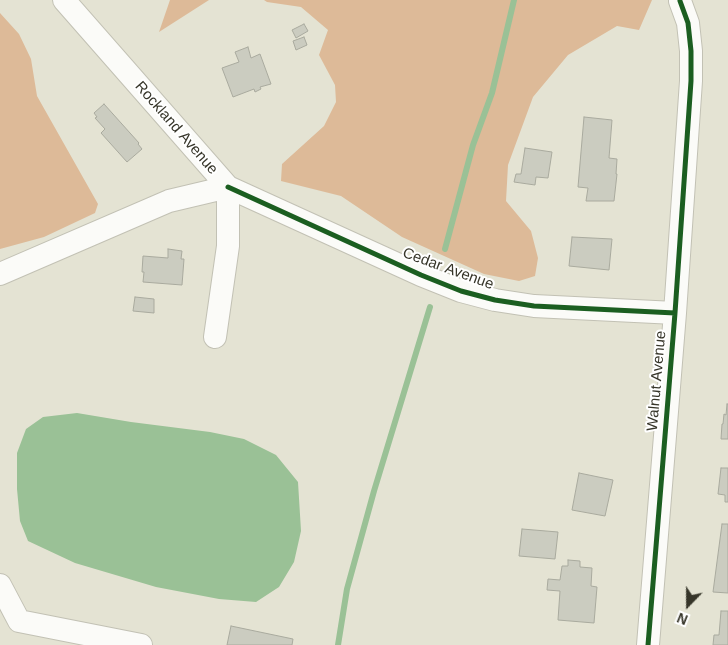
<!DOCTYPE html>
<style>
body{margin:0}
#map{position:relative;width:728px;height:645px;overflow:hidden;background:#e4e3d3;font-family:Helvetica,sans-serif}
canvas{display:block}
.north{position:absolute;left:663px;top:580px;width:50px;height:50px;-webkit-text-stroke:4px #fff;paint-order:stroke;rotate:202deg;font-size:14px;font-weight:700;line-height:20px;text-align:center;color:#363529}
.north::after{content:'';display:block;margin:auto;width:18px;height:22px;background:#363529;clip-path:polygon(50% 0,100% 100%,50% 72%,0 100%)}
</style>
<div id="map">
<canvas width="728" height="645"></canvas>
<div class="north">N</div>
</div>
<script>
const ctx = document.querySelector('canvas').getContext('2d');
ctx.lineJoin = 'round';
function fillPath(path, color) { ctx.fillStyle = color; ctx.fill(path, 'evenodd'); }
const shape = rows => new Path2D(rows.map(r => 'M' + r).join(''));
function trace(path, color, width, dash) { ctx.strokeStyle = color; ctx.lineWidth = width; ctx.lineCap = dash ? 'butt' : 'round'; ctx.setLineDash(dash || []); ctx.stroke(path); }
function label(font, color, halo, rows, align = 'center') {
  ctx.font = font + ' Helvetica,sans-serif'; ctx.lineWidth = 4; ctx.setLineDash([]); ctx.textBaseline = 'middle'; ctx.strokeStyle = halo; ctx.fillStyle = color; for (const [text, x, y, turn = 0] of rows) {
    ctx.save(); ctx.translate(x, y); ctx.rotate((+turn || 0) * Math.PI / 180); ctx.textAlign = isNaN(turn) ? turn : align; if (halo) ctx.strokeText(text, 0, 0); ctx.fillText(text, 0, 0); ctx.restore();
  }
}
fillPath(shape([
 [170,0,209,0,159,32],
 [264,0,652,0,639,30,617,26,568,55,533,97,508,165,506,201,531,231,538,258,535,276,519,281,484,274,402,237,341,196,281,181,282,164,324,126,336,102,335,85,319,55,328,30,301,7,267,2],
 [0,13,19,34,31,59,37,96,98,204,95,213,44,237,0,249]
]), '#ddba98');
fillPath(shape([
 [77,413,131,422,210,432,244,439,276,455,298,482,301,531,294,562,279,587,256,602,219,599,156,587,75,563,28,541,20,521,17,489,17,453,26,429,43,417]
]), '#9ac196');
trace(shape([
 [445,249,473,145,492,93,514,0],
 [338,645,347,589,374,491,430,307]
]), '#9ac196', 6);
const building = shape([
 [304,24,308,31,296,38,292,30,304,24],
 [304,37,307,45,296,50,293,41,304,37],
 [248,47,251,58,260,54,271,84,260,87,261,89,255,92,254,89,233,97,222,68,239,62,235,52,248,47],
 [104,104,139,143,138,144,142,149,127,162,101,133,105,129,95,118,97,117,94,113,104,104],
 [584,117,612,120,609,158,617,159,616,174,617,174,614,201,586,201,588,188,578,187,584,117],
 [525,148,552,152,548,178,536,177,535,185,514,182,516,174,521,174,525,148],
 [572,237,612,239,609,270,569,266,572,237],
 [168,249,182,251,181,259,184,259,182,285,143,282,144,272,142,272,143,256,168,258,168,249],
 [135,297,154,299,154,313,133,311,135,297],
 [727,404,728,404,728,439,721,439,722,424,723,424,724,414,726,415,727,404],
 [721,468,728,468,728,502,725,502,725,495,718,494,721,468],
 [579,473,613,480,605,516,572,510,579,473],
 [722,524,728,524,728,593,713,592,722,524],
 [522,529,558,532,555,559,519,556,522,529],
 [568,560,580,561,580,567,592,568,591,586,597,587,594,623,558,620,560,591,547,590,548,579,560,580,562,566,568,566,568,560],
 [721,611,728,611,728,645,713,645,714,635,719,635,721,611],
 [231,626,293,639,292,645,227,645,231,626]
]);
fillPath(building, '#cbccc0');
trace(building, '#a9aa9e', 1);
const minor = shape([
 [64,0,228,187,228,246,215,337],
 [228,187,421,275,461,291,495,300,534,306,675,313],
 [0,274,169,201,228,187],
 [0,585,19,621,141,645],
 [648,645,675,313,691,81,691,51,688,23,680,1]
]);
trace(minor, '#c2c1b4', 24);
trace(minor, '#fbfbf8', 22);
trace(shape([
 [228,187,421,275,461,291,495,300,534,306,675,313],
 [648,645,675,313,691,81,691,51,688,23,680,1]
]), '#1b5e20', 5);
label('15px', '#363529', '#fff', [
 ["Rockland Avenue",176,128,49],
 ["Cedar Avenue",448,269,20],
 ["Walnut Avenue",657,381,-85]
]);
</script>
